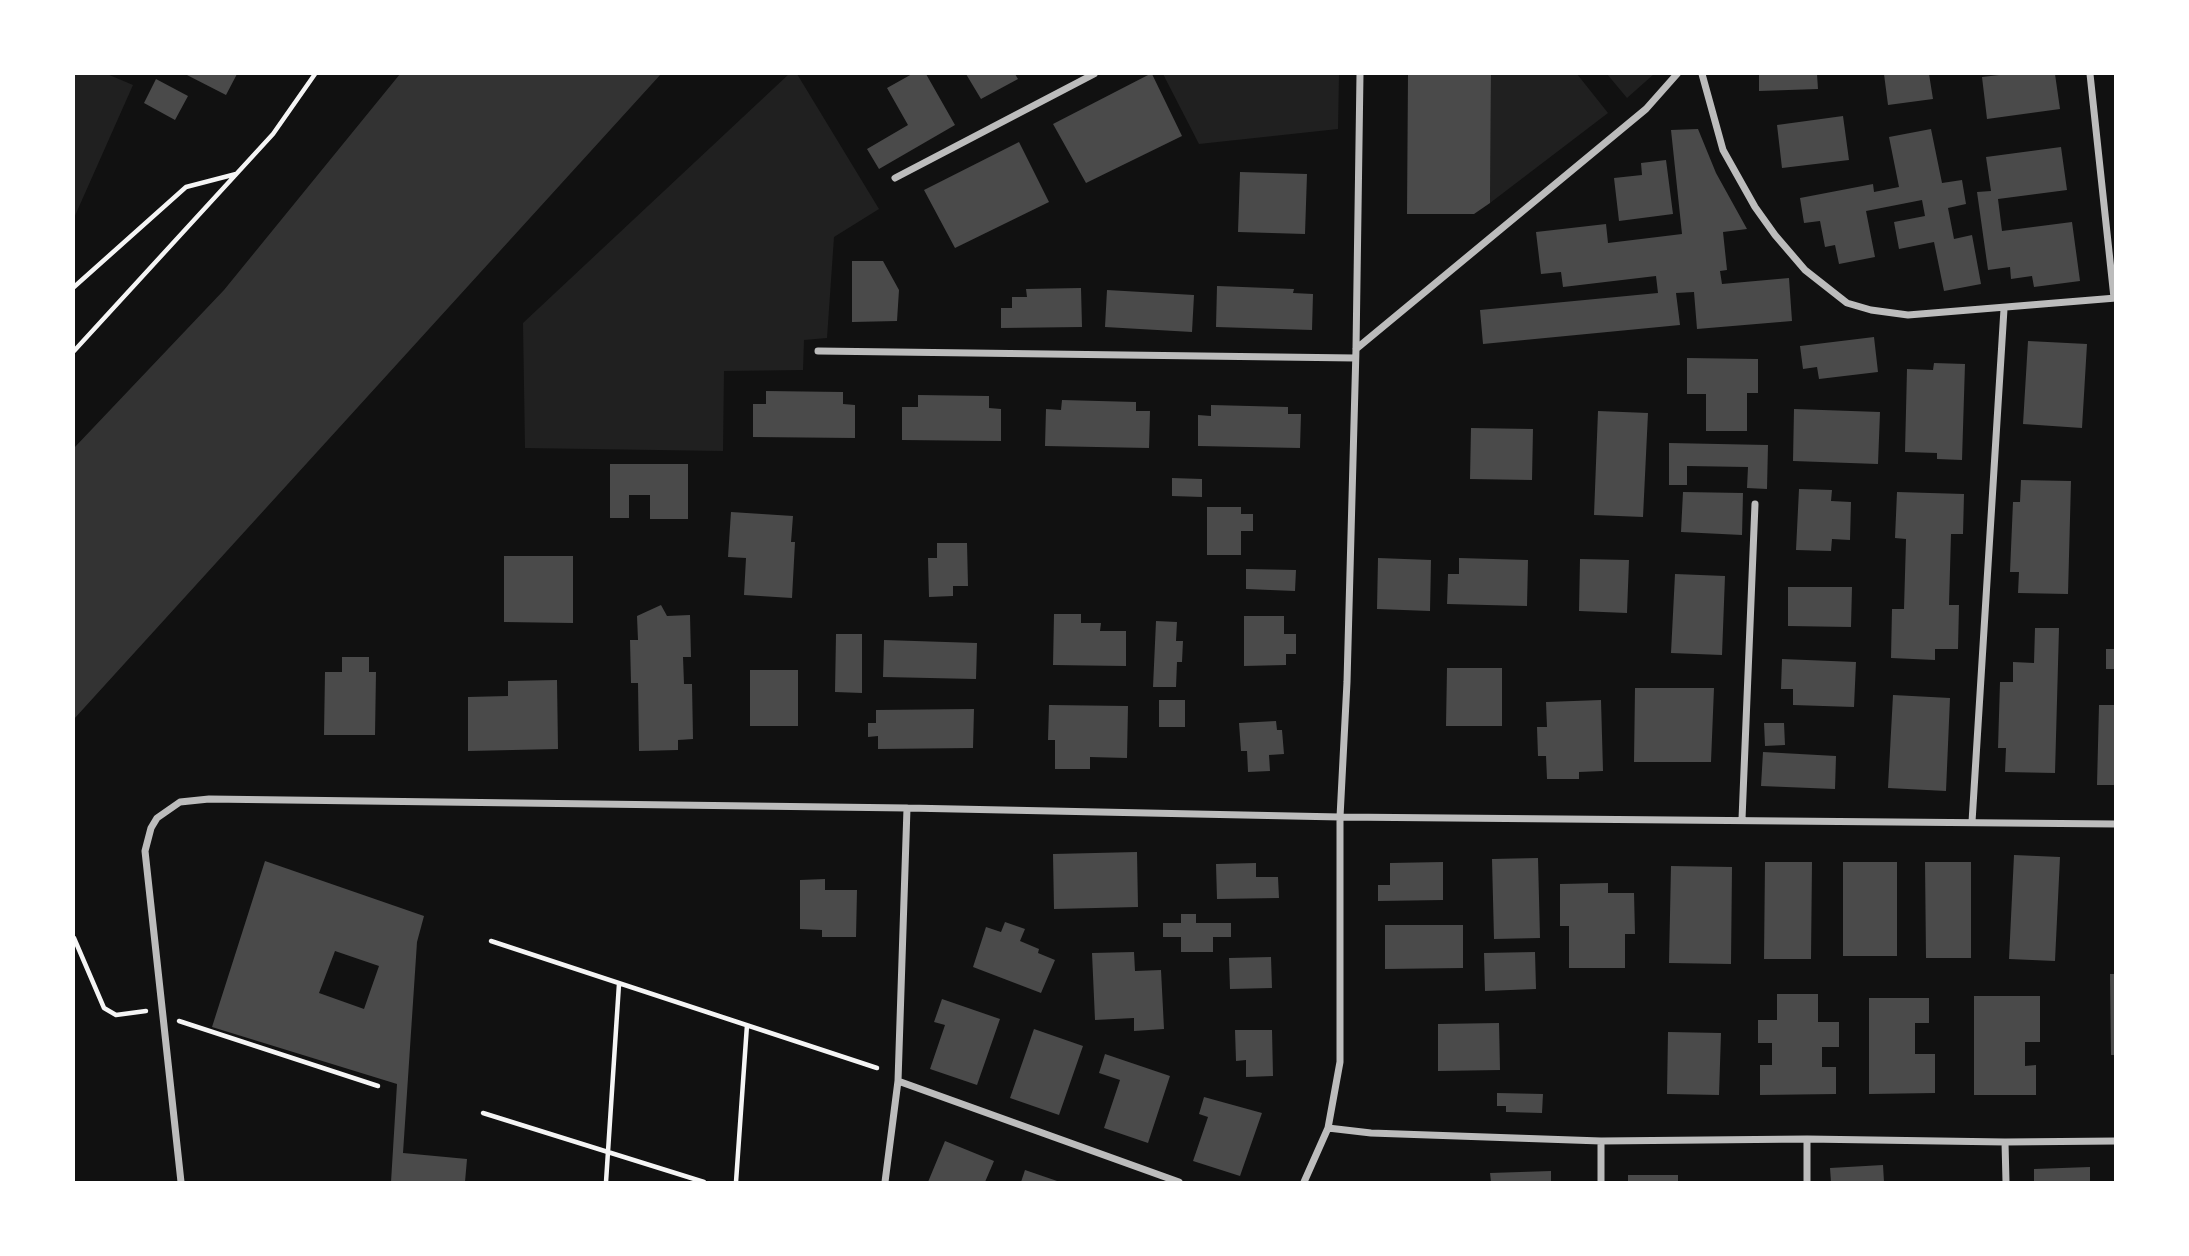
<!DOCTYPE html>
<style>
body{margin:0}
#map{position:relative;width:2189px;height:1256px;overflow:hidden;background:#111;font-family:"Space Grotesk",sans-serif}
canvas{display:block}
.frame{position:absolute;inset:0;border:75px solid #fff;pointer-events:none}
</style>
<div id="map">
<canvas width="2189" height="1256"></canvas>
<div class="frame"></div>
</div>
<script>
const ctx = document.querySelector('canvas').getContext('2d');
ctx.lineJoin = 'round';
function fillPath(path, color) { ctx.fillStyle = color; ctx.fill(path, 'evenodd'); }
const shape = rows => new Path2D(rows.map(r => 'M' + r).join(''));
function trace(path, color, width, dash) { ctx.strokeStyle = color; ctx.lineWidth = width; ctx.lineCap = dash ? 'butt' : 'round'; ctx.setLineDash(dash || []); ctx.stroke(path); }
fillPath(shape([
 [74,74,107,74,133,85,74,218],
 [789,74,797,74,879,209,834,237,827,338,804,340,803,370,724,371,723,451,525,448,523,323],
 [1163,74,1339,74,1338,129,1199,144],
 [1491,74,1577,74,1608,113,1490,203],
 [1607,74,1654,74,1627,98]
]), '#202020');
fillPath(shape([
 [400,74,661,74,74,719,74,448,224,290]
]), '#333');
fillPath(shape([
 [185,74,237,74,226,95],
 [912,74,926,74,955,125,879,169,867,149,908,125,887,88],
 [966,74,1015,74,1018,79,981,99],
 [1150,74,1152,74,1182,136,1086,183,1053,124],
 [1408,74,1491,74,1490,203,1474,214,1407,214],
 [1759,74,1817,74,1818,89,1759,91],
 [1884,74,1929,74,1933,99,1888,105],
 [2008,74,2055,74,2060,109,1987,119,1982,77],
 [156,79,188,96,175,120,144,103],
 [1843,116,1849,160,1782,168,1777,125],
 [1698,129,1716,173,1747,229,1723,232,1727,270,1720,271,1722,284,1789,278,1792,321,1697,329,1694,292,1676,293,1680,325,1483,344,1480,310,1658,293,1656,276,1563,287,1561,272,1541,274,1536,232,1606,224,1608,243,1682,234,1671,130],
 [1931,129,1942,183,1962,180,1966,204,1948,208,1954,239,1972,235,1981,284,1944,291,1934,242,1899,249,1894,222,1925,216,1922,200,1866,211,1875,257,1839,264,1835,245,1825,247,1820,221,1804,223,1800,198,1873,184,1874,192,1899,187,1889,137],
 [1019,142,1049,202,955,248,924,190],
 [2061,147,2067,190,1998,199,2002,231,2072,222,2080,281,2034,287,2032,276,2011,279,2010,267,1988,270,1977,192,1991,191,1986,157],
 [1666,160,1673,214,1619,221,1614,178,1642,175,1641,163],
 [1240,172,1307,174,1305,234,1238,232],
 [852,261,883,261,899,290,897,321,852,322],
 [1217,286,1294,289,1293,293,1313,294,1312,330,1216,327],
 [1081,288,1082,327,1001,328,1001,308,1012,308,1012,297,1027,297,1026,289],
 [1107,290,1194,295,1192,332,1105,327],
 [1874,337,1878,372,1819,379,1817,367,1803,369,1800,346],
 [2028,341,2087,344,2082,428,2023,424],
 [1687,358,1758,359,1758,393,1747,393,1747,431,1706,431,1706,394,1687,394],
 [1934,363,1965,364,1962,460,1937,459,1937,453,1905,452,1907,369,1933,370],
 [766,391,843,392,843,404,855,405,855,438,753,437,753,404,766,404],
 [918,395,989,396,989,408,1001,409,1001,441,902,440,902,407,918,407],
 [1062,400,1136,402,1136,411,1150,411,1149,448,1045,446,1046,409,1061,410],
 [1211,405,1288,407,1288,414,1301,414,1300,448,1198,446,1198,415,1211,416],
 [1794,409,1880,412,1878,464,1793,461],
 [1598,411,1648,413,1643,517,1594,515],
 [1471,428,1533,429,1532,480,1470,479],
 [1669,443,1768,445,1767,489,1747,488,1748,467,1687,466,1687,485,1669,485],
 [610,464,688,464,688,519,650,519,650,495,629,495,629,518,610,518],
 [1172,478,1202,479,1202,497,1172,496],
 [2021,480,2071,481,2068,594,2018,593,2019,572,2010,572,2013,502,2020,502],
 [1799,489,1832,490,1831,501,1851,502,1850,540,1832,539,1831,551,1796,550],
 [1683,492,1743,493,1742,535,1681,532],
 [1897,492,1964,494,1963,534,1951,534,1949,605,1959,605,1958,649,1935,649,1935,660,1891,658,1892,609,1904,609,1906,539,1895,538],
 [1207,507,1241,507,1241,514,1253,514,1253,531,1241,531,1241,555,1207,555],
 [731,512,793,516,791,542,795,542,792,598,744,595,746,558,728,557],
 [937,543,967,543,968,586,953,586,953,596,929,597,928,558,937,558],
 [504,556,573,556,573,623,504,622],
 [1378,558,1431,560,1430,611,1377,609],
 [1459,558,1528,560,1527,606,1447,604,1448,574,1459,574],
 [1580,559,1629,560,1627,613,1579,611],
 [1246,569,1296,570,1295,591,1246,589],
 [1675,574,1725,576,1722,655,1671,653],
 [1788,587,1852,587,1851,627,1788,626],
 [661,605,667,616,690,615,691,657,683,657,684,684,692,684,693,739,678,740,678,750,639,751,638,683,631,683,630,640,638,640,637,616],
 [1054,614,1081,614,1081,623,1101,623,1100,631,1126,631,1126,666,1053,665],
 [1244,616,1284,616,1284,634,1296,634,1296,654,1286,654,1286,665,1244,666],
 [1156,621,1177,622,1176,641,1183,641,1182,662,1177,662,1176,687,1153,687],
 [2035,628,2059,628,2055,773,2005,772,2006,748,1998,748,2000,682,2013,682,2013,662,2034,663],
 [836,634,862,634,862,693,835,692],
 [884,640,977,643,976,679,883,677],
 [2106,649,2116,649,2116,669,2106,669],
 [342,657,369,657,369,672,376,672,375,735,324,735,325,672,342,672],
 [1782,659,1856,662,1854,707,1793,705,1793,689,1781,689],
 [1447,668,1502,668,1502,726,1446,726],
 [750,670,798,670,798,726,750,726],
 [557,680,558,749,468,751,468,697,508,696,508,681],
 [1635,688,1714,688,1711,762,1634,762],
 [1893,695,1950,698,1946,791,1888,788],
 [1159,700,1185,700,1185,727,1159,727],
 [1601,700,1603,771,1579,772,1579,779,1547,779,1546,756,1538,756,1537,727,1547,727,1546,702],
 [1049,705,1128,706,1127,758,1090,757,1090,769,1055,769,1055,740,1048,740],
 [2099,705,2116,705,2116,785,2097,785],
 [974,709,973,748,878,749,878,736,868,737,868,723,876,723,876,710],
 [1276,721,1277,730,1282,730,1284,754,1269,755,1270,771,1248,772,1247,751,1241,751,1239,723],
 [1764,723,1784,723,1785,745,1765,746],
 [1763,752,1836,756,1835,789,1761,786],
 [1137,852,1138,907,1054,909,1053,854],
 [2014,855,2060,857,2055,961,2009,959],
 [1538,858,1540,938,1494,939,1492,859],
 [265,861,424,916,417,942,403,1153,467,1159,465,1182,391,1182,397,1084,212,1027],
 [335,951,379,966,364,1009,319,993],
 [1443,862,1443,900,1378,901,1378,885,1390,885,1390,863],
 [1765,862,1812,862,1811,959,1764,959],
 [1843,862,1897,862,1897,956,1843,956],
 [1925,862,1971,862,1971,958,1926,958],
 [1256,863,1256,877,1278,877,1279,898,1217,899,1216,864],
 [1671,866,1732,867,1731,964,1669,963],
 [825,879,825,890,857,890,856,937,822,937,822,930,800,929,800,880],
 [1608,883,1608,893,1634,893,1635,934,1625,934,1625,968,1569,968,1569,926,1560,926,1560,884],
 [1181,914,1196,914,1196,923,1231,923,1231,937,1213,937,1213,952,1181,952,1181,937,1163,937,1163,923,1181,923],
 [1005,922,1025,929,1020,941,1039,949,1038,953,1055,960,1041,993,973,967,986,927,1001,932],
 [1385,925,1463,925,1463,968,1385,969],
 [1134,952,1135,971,1161,970,1164,1029,1134,1031,1134,1018,1095,1020,1092,953],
 [1535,952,1536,989,1485,991,1484,953],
 [1271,957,1272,988,1230,989,1229,958],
 [2110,974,2116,974,2116,1055,2111,1055],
 [1777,994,1818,994,1818,1022,1839,1022,1839,1047,1822,1047,1822,1067,1836,1067,1836,1094,1760,1095,1760,1065,1772,1065,1772,1043,1758,1043,1758,1020,1777,1020],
 [1974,996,2040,996,2040,1042,2025,1042,2025,1066,2036,1065,2036,1095,1974,1095],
 [1869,998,1929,998,1929,1023,1915,1023,1915,1054,1935,1054,1935,1093,1869,1094],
 [942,999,1000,1019,977,1085,930,1069,945,1025,934,1022],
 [1499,1023,1500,1070,1438,1071,1438,1024],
 [1034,1029,1083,1046,1059,1115,1010,1098],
 [1235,1030,1272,1030,1273,1076,1246,1077,1246,1060,1236,1061],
 [1668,1032,1721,1033,1719,1095,1667,1094],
 [1105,1054,1170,1076,1148,1143,1104,1128,1120,1080,1099,1073],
 [1497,1093,1543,1094,1542,1113,1506,1112,1506,1106,1497,1106],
 [1204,1097,1262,1113,1240,1176,1193,1161,1208,1117,1199,1114],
 [945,1141,994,1161,985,1182,928,1182],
 [1883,1165,1884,1182,1831,1182,1830,1168],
 [2090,1167,2090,1182,2034,1182,2034,1169],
 [1025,1170,1060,1182,1021,1182],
 [1551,1171,1551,1182,1491,1182,1490,1173],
 [1628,1175,1678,1175,1678,1182,1628,1182]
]), '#4a4a4a');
trace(shape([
 [74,287,186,187,236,174],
 [74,351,273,134,315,74],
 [74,938,104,1008,116,1015,146,1011],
 [491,941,877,1068],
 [179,1021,378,1086],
 [483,1113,704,1182],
 [606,1182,619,984],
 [736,1182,747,1025]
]), '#f5f5f5', 4.5);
trace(shape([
 [1702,74,1723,150,1755,207,1775,235,1805,270,1847,303,1871,310,1908,315,2116,298],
 [2090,74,2114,298],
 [895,178,1094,74],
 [1356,349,1646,109,1677,74],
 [818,351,1355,358],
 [1742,819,1755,504],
 [1972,822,2004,309],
 [898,1081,1179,1182],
 [1328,1128,1371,1133,1601,1141,1807,1139,2005,1142,2116,1141],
 [1807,1139,1807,1182],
 [1601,1141,1601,1182],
 [2005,1142,2006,1182],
 [181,1182,145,851,151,828,157,818,180,802,209,799,907,808,1340,817,2116,824],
 [885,1182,898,1081,907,808],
 [1304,1182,1328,1128,1340,1062,1340,817,1347,682,1356,349,1360,74]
]), '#bcbcbc', 7);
</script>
